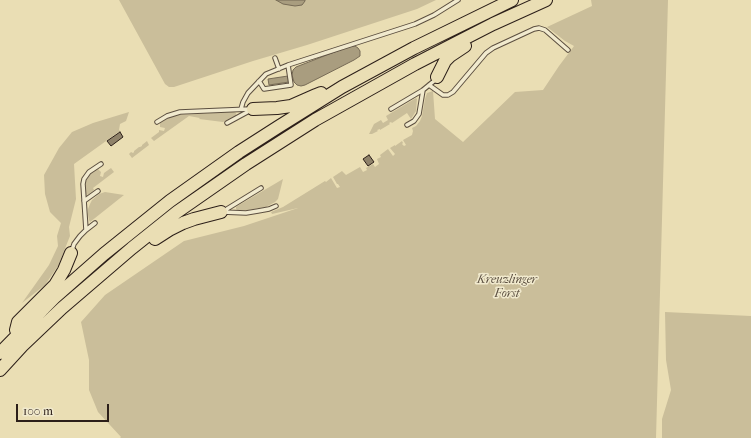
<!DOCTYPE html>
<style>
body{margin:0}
#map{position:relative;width:751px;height:438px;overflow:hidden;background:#eadeb4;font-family:"IM FELL French Canon",serif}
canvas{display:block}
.scale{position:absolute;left:16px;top:404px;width:93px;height:18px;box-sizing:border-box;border:2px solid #2c1f19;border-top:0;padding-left:5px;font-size:12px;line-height:14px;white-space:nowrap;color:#2c1f19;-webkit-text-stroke:3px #f1eace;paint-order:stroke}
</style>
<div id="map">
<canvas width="751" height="438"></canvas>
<div class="scale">100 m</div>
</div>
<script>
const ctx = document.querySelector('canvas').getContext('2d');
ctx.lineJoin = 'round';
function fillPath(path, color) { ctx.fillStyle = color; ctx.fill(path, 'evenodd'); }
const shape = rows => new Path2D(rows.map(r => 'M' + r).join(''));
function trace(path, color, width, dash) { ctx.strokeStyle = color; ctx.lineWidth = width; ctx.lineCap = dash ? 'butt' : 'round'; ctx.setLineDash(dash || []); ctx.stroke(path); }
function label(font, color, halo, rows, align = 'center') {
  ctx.font = font + ' "IM FELL French Canon",serif'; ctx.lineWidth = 3; ctx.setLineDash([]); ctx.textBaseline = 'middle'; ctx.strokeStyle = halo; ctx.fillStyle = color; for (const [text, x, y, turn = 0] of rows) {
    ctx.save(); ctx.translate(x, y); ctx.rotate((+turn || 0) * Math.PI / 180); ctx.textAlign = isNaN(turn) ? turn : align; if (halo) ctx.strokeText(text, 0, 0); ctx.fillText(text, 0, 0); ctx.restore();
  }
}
fillPath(shape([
 [119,0,436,0,417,9,307,45,253,61,174,87,169,87,165,84],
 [591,0,668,0,656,438,120,438,121,437,98,412,89,390,89,360,81,322,105,295,184,241,244,226,298,208,272,214,271,212,283,207,325,181,326,182,331,178,337,188,340,187,338,184,337,184,333,177,342,171,346,175,360,167,363,172,367,170,366,168,373,164,375,167,379,164,377,159,381,157,380,155,388,149,393,156,395,154,390,148,395,145,395,146,402,141,403,143,402,144,404,146,406,145,403,140,412,135,413,131,412,128,416,126,420,121,422,116,425,99,427,93,433,91,435,119,463,142,515,92,543,90,559,66,574,46,565,41,547,27,592,6],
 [416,98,417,99,416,111,411,119,407,113,392,123,391,122,389,123,390,124,380,130,380,129,377,130,378,131,372,134,369,134,374,124,381,120,383,123,388,120,386,116],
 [129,112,126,121,120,124,119,130,120,131,74,164,76,199,69,227,70,236,58,266,45,285,22,303,49,265,58,246,57,236,61,223,50,212,45,194,44,175,59,148,72,132,93,123],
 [234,112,236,113,236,115,223,122,199,119,200,118,189,116,154,141,151,138,159,132,159,130,164,131,165,128,160,127,160,123,165,120,173,116,180,115],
 [147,141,149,145,132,158,129,154,131,152,133,153,134,152,134,151,139,147,140,147,142,146,142,145],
 [111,168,114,172,93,188,94,190,89,194,86,195,85,185,86,181,90,174,98,169,101,172,100,176,103,177,104,173],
 [283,179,278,199,275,202,266,207,259,208,248,210,237,210,236,209,236,207,239,205],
 [105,192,124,195,90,222,89,220,88,215,88,209,90,204,92,200,99,194],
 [665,312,751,316,751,438,662,438,662,419,671,390,666,360]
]), '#cabe9a');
const water = shape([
 [276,0,305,0,305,1,302,5,295,6,283,4,276,0],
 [350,46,355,46,358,48,360,51,360,56,354,60,305,85,301,86,297,85,294,82,292,75,293,70,296,67,350,46],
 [288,76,289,82,269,85,268,79,288,76]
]);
fillPath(water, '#a99d7f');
trace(water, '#776b56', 1);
const building = shape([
 [120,132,123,137,111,146,107,141,120,132],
 [369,155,374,162,368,166,363,159,369,155]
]);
fillPath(building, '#8f826a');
trace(building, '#2c1f19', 1);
const lane = shape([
 [275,58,279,69],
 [259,81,264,89,291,85,288,65],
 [429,85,443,95,448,95,453,92,486,53,493,48,534,29,539,28,545,30,568,50],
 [241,109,243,102,248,93,266,74,288,65,415,24,434,15,458,0],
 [391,109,423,90,434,81,436,78],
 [157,122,167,116,180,112,250,109],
 [227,123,251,110],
 [407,125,414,121,419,114,423,90],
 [84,201,98,191],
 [222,212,246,213,258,211,269,209,276,206],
 [222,212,261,188],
 [86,230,83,184,84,179,89,172,101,164],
 [72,250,74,244,80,236,86,230,95,223]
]);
const highway = shape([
 [437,77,445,61,450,56,465,46],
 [253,109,277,108,291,106,316,95,321,93],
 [155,239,169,230,183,223,194,219,221,212],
 [16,330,18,322,55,285,64,270,71,253],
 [0,353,54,298,104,254,170,201,239,152,278,127,342,87,414,48,512,0],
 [0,370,22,346,62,308,132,248,177,212,246,164,315,120,415,64,493,24,546,0]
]);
trace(lane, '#5c4f40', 5.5);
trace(highway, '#2c1f19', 14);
trace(lane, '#f1eace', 3.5);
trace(highway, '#eadeb4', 12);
label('italic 12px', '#5b4f40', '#f1eace', [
 ["Kreuzlinger",507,280],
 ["Forst",507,294]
]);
</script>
